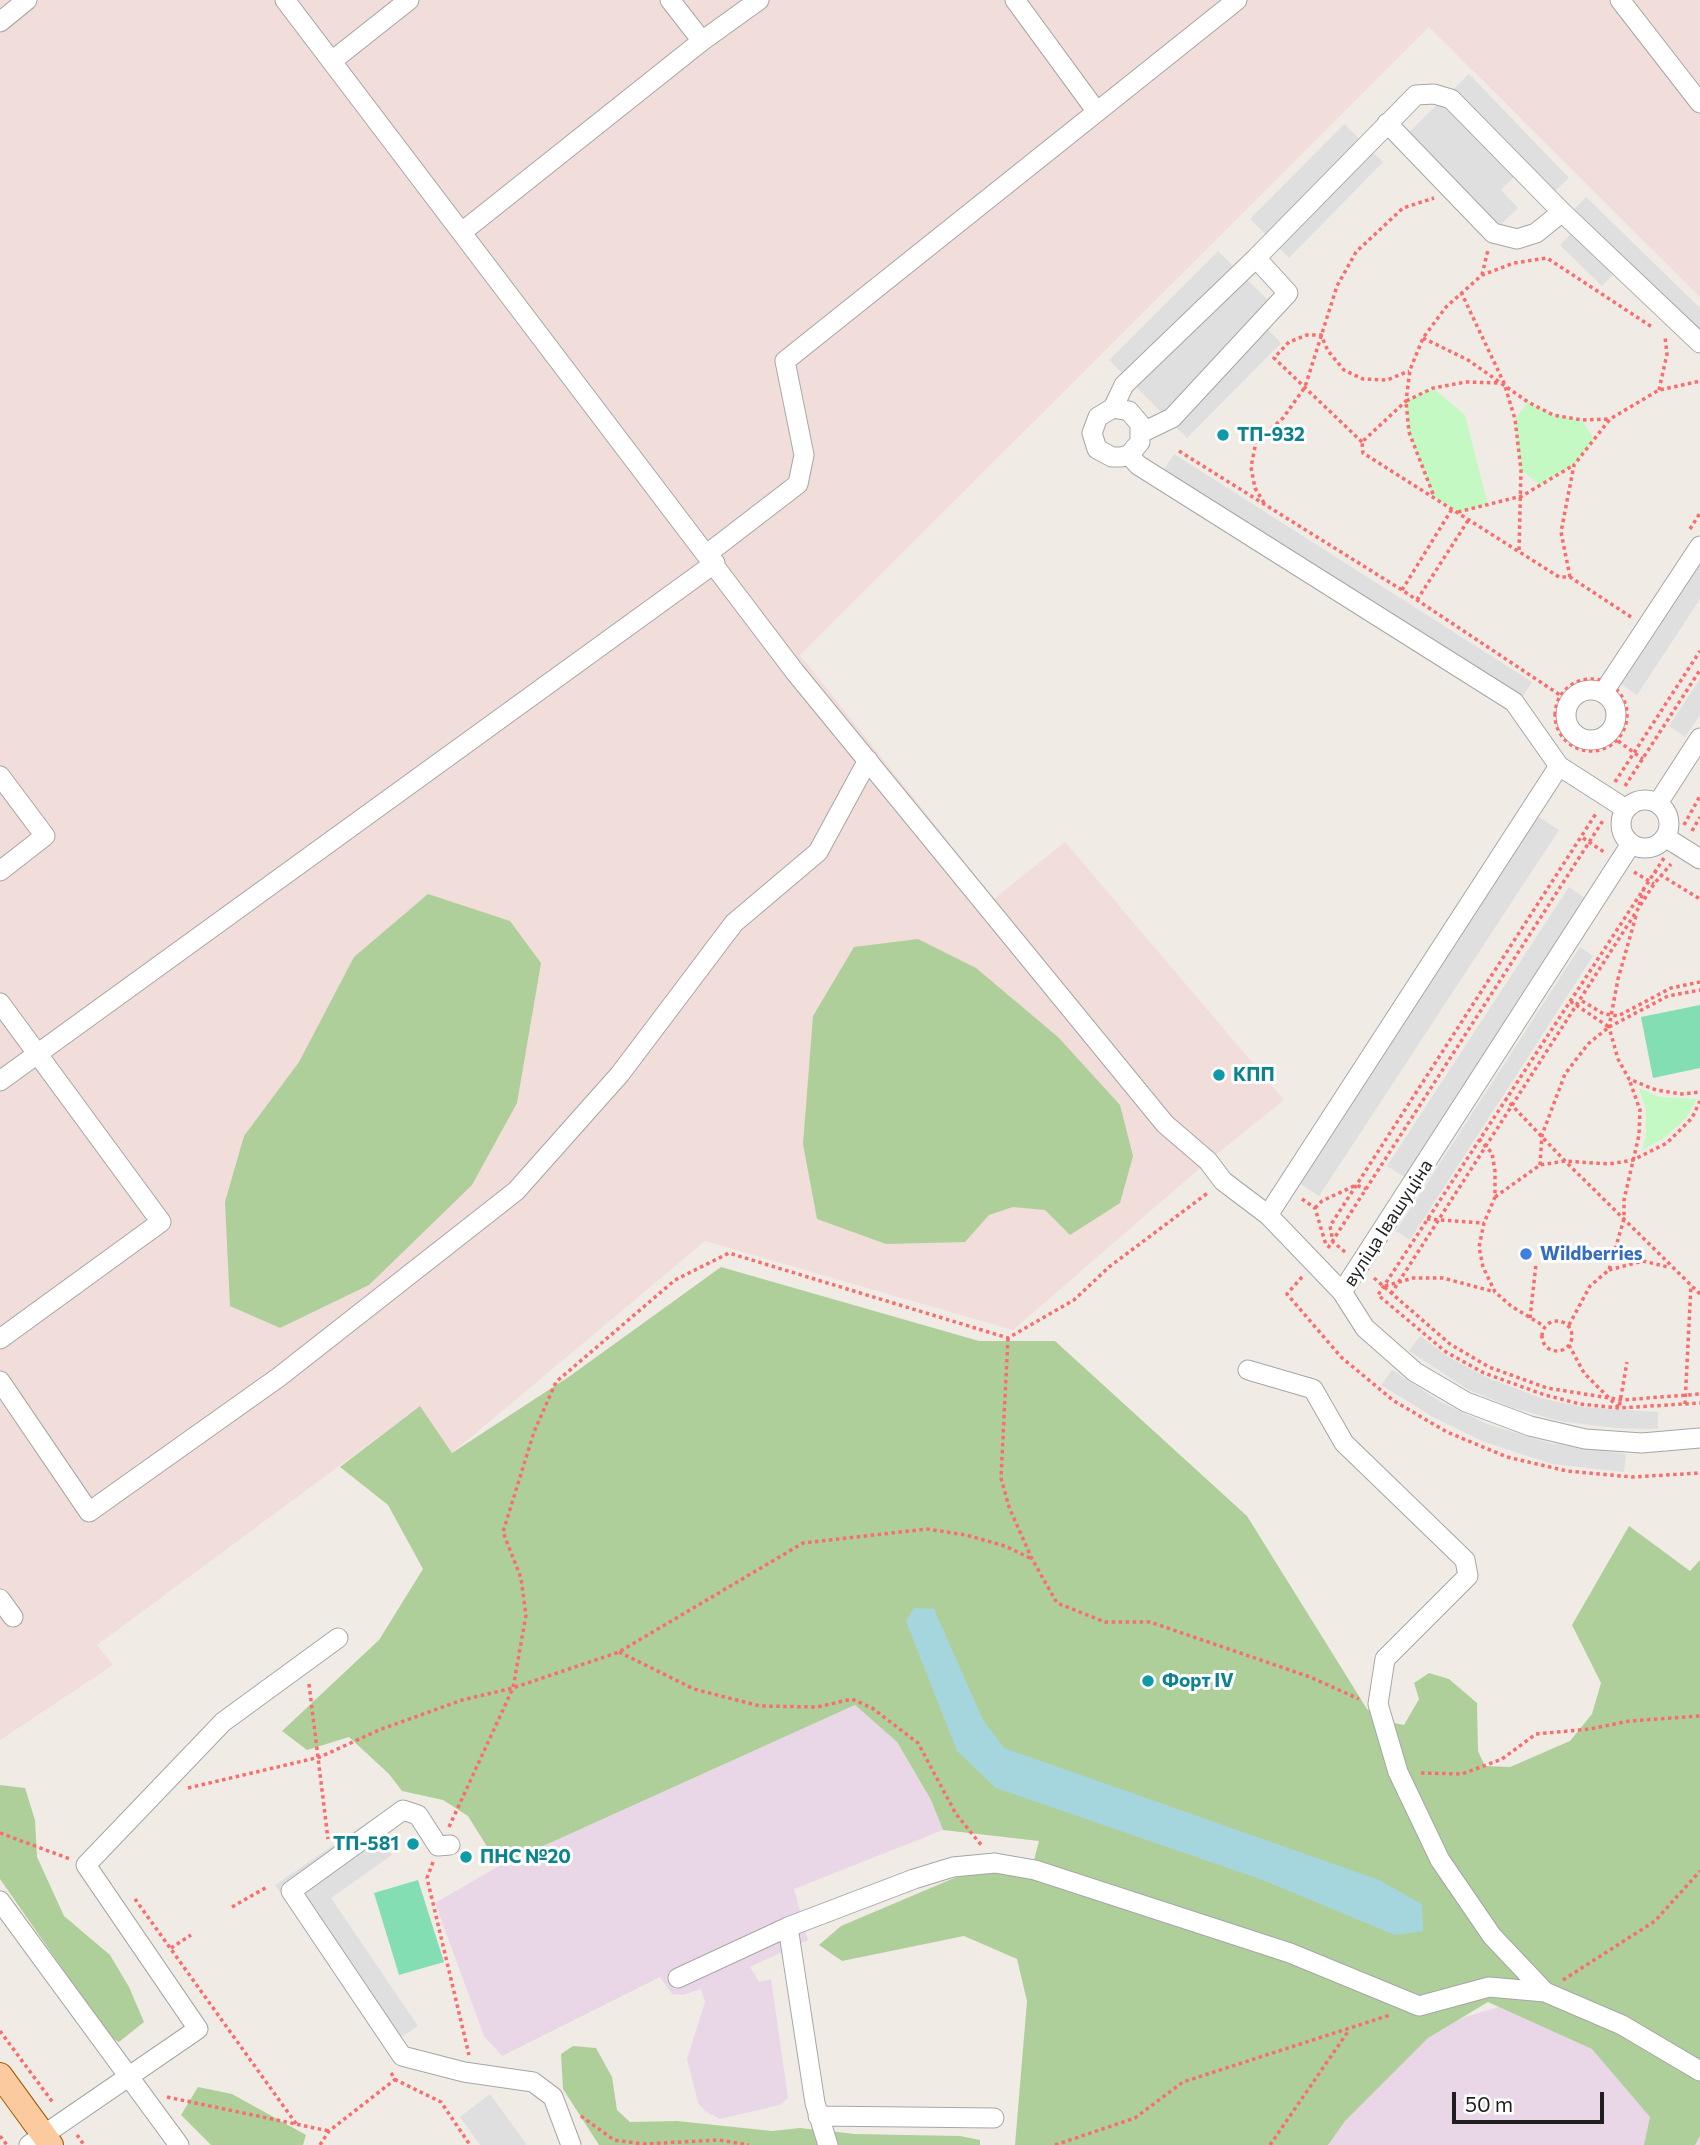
<!DOCTYPE html>
<meta charset="utf-8">
<style>
body{margin:0}
#map{position:relative;width:1700px;height:2145px;overflow:hidden;background:#f0ebe5;font-family:Commissioner,sans-serif}
canvas{display:block}
.scale{position:absolute;left:1452px;top:2092px;width:152px;height:32px;box-sizing:border-box;border:4px solid #1f1f1f;border-top:0;padding-left:9px;font-size:21px;line-height:24px;white-space:nowrap;color:#1f1f1f;-webkit-text-stroke:5px #fff;paint-order:stroke}
</style>
<div id="map">
<canvas width="1700" height="2145"></canvas>
<div class="scale">50 m</div>
</div>
<script>
const ctx = document.querySelector('canvas').getContext('2d');
ctx.lineJoin = 'round';
function fillPath(path, color) { ctx.fillStyle = color; ctx.fill(path, 'evenodd'); }
const shape = rows => new Path2D(rows.map(r => 'M' + r).join(''));
function trace(path, color, width, dash) { ctx.strokeStyle = color; ctx.lineWidth = width; ctx.lineCap = dash ? 'butt' : 'round'; ctx.setLineDash(dash || []); ctx.stroke(path); }
function label(font, color, halo, rows, align = 'center') {
  ctx.font = font + ' Commissioner,sans-serif'; ctx.lineWidth = 6; ctx.setLineDash([]); ctx.textBaseline = 'middle'; ctx.strokeStyle = halo; ctx.fillStyle = color; for (const [text, x, y, turn = 0] of rows) {
    ctx.save(); ctx.translate(x, y); ctx.rotate((+turn || 0) * Math.PI / 180); ctx.textAlign = isNaN(turn) ? turn : align; if (halo) ctx.strokeText(text, 0, 0); ctx.fillText(text, 0, 0); ctx.restore();
  }
}
fillPath(shape([
 [855,1705,897,1742,931,1800,943,1830,794,1889,808,1940,750,1967,759,1982,771,1979,788,2098,780,2105,720,2119,705,2111,698,2103,687,2059,705,2002,701,1989,683,1995,672,1994,660,1977,502,2056,484,2036,435,1903,499,1866],
 [1505,2005,1585,2027,1700,2113,1700,2145,1325,2145,1406,2035]
]), '#e9d7e7');
fillPath(shape([
 [0,0,1700,0,1700,297,1429,27,800,655,994,899,1065,842,1284,1100,1208,1161,1013,1330,705,1241,452,1453,420,1406,97,1645,113,1665,0,1740]
]), '#f1ddd9');
fillPath(shape([
 [428,894,510,921,541,963,517,1103,472,1185,369,1285,280,1328,230,1306,225,1202,244,1136,299,1062,354,957],
 [918,939,976,968,1058,1037,1120,1105,1133,1156,1120,1203,1070,1235,1045,1210,1013,1207,989,1215,965,1242,886,1244,817,1219,803,1144,813,1016,854,947],
 [721,1267,979,1341,1055,1341,1247,1516,1367,1709,1384,1721,1404,1725,1419,1699,1414,1683,1429,1673,1449,1679,1477,1703,1478,1751,1485,1766,1510,1767,1570,1741,1592,1714,1601,1683,1572,1625,1629,1526,1690,1571,1700,1560,1700,2136,1695,2145,1644,2145,1650,2117,1592,2049,1488,2002,1428,2038,1345,2121,1328,2145,1015,2145,1027,2001,1017,1959,964,1936,842,1961,819,1945,841,1926,959,1876,1007,1872,1033,1864,1039,1841,943,1830,931,1800,897,1742,855,1705,499,1866,468,1816,443,1800,402,1791,389,1774,349,1737,307,1750,282,1731,379,1640,423,1569,388,1505,340,1467,420,1406,452,1453,570,1376],
 [0,1785,25,1788,35,1820,37,1857,64,1916,110,1955,129,1987,144,2022,119,2042,110,2037,0,1879],
 [573,2046,596,2048,612,2077,617,2110,630,2122,677,2121,772,2131,800,2128,855,2134,960,2136,980,2140,980,2145,599,2145,563,2089,561,2054],
 [198,2087,232,2094,306,2135,303,2145,211,2145,181,2115]
]), '#afcf9a');
fillPath(shape([
 [1433,388,1465,415,1488,505,1458,512,1433,496,1409,432,1406,401],
 [1528,402,1553,415,1582,420,1594,439,1574,465,1540,485,1521,470,1515,419],
 [1639,1088,1659,1097,1697,1099,1686,1118,1664,1138,1642,1150,1646,1134,1646,1110]
]), '#c4f9c3');
fillPath(shape([
 [1700,1005,1700,1068,1653,1078,1641,1017],
 [418,1880,444,1962,399,1975,374,1893]
]), '#84deb3');
fillPath(shape([
 [1469,74,1569,178,1550,196,1523,168,1501,190,1518,208,1495,230,1405,136],
 [1344,124,1383,162,1289,258,1250,219],
 [1586,197,1700,308,1700,338,1623,264,1602,286,1560,245,1580,224,1570,214],
 [1218,251,1272,304,1258,319,1281,343,1187,438,1109,360],
 [1174,454,1532,682,1521,699,1163,471],
 [1700,557,1700,599,1637,695,1618,682],
 [1700,679,1700,715,1685,737,1669,726],
 [1534,814,1559,830,1319,1196,1294,1180],
 [1569,887,1588,900,1406,1178,1387,1166],
 [1580,947,1593,956,1410,1240,1396,1231],
 [1420,1336,1450,1358,1490,1379,1544,1399,1583,1407,1658,1412,1658,1429,1615,1428,1559,1421,1511,1407,1469,1390,1409,1351],
 [1392,1370,1441,1402,1487,1424,1549,1443,1626,1454,1624,1472,1552,1464,1482,1441,1433,1417,1381,1385],
 [369,1821,392,1855,331,1898,418,2026,386,2047,275,1885],
 [490,2094,527,2145,480,2145,460,2117]
]), '#dfdfdf');
fillPath(shape([
 [914,1608,934,1609,983,1720,1004,1748,1379,1880,1422,1904,1423,1931,1395,1935,1260,1879,996,1788,957,1751,906,1621]
]), '#a6d6dd');
const minor = shape([
 [285,0,795,672,1165,1124,1208,1161,1223,1181,1268,1215,1342,1292],
 [670,0,702,41],
 [1015,0,1097,112],
 [1620,0,1700,103],
 [0,22,27,0],
 [332,61,409,0],
 [1387,123,1493,233,1517,239,1536,233,1562,212],
 [462,232,702,41,759,0],
 [1113,408,1129,411,1140,424,1140,442,1129,455,1121,457,1112,457,1097,449,1092,433,1098,417,1113,408,1124,385,1256,258,1416,95,1434,94,1451,99,1562,212,1700,343],
 [1141,433,1172,418,1288,293,1256,258],
 [1129,455,1138,465,1514,702,1559,766,1626,809],
 [707,554,798,484,804,455,785,361,1237,0],
 '1566 715a25 25 0 1 1 50 0a25 25 0 1 1-50 0Z',
 [1603,693,1700,546],
 [0,776,45,836,0,871],
 '1621 824a24 24 0 1 1 48 0a24 24 0 1 1-48 0Z',
 [1658,803,1700,738],
 [1665,837,1700,859],
 [1631,844,1342,1292,1365,1328,1415,1372,1466,1402,1530,1426,1585,1439,1642,1443,1700,1438],
 [0,1003,161,1222,0,1339],
 [0,1081,715,563],
 [1268,1215,1559,766],
 [1248,1370,1313,1389,1344,1443,1465,1560,1468,1576,1385,1659,1378,1704,1398,1772,1440,1860,1492,1936,1545,1992],
 [0,1381,89,1512,279,1377,516,1191,620,1074,734,923,818,852,868,760],
 [0,1599,13,1617],
 [450,1845,438,1846,418,1815,403,1810,291,1891,402,2056,464,2072,533,2082,553,2097,571,2145],
 [0,1901,179,2145],
 [788,1927,815,2103,828,2145],
 [678,1978,788,1927,914,1879,953,1867,995,1863,1035,1870,1290,1953,1419,2006,1489,1987,1545,1992,1622,2025,1700,2071],
 [818,2116,994,2118],
 [29,2145,198,2029,86,1865,223,1722,338,1638]
]);
const major = shape([
 [0,2075,51,2145]
]);
trace(minor, '#a6a6a6', 21);
trace(major, '#9a5801', 26);
trace(shape([
 [1482,275,1488,250],
 [1461,292,1504,383,1515,419,1521,470,1519,551],
 [1423,338,1468,360,1528,402,1553,415,1582,420,1610,419],
 [1659,390,1667,354,1665,337],
 [1362,442,1274,358,1289,342,1307,335,1321,335,1328,351,1344,370,1363,379,1387,380,1409,371],
 [1179,451,1402,590,1560,695],
 [1433,494,1409,432,1406,401,1433,388,1466,382,1501,383],
 [1264,503,1255,488,1251,467,1256,442,1283,418,1305,387,1337,286,1356,252,1403,208,1434,198],
 [1458,512,1522,496,1574,465],
 [1690,529,1700,513],
 [1570,577,1561,532,1574,465,1610,419,1659,390,1700,381],
 [1402,590,1452,509],
 [1417,600,1469,519],
 [1631,617,1570,577,1559,577,1363,453,1362,442,1406,401,1410,370,1423,338,1446,307,1482,275,1514,263,1547,258,1652,327],
 '1555 715a36 36 0 1 1 72 0a36 36 0 1 1-72 0Z',
 [1618,741,1643,759],
 [1615,782,1700,651],
 [1625,786,1700,670],
 [1684,825,1700,796],
 [1692,831,1700,817],
 [1583,838,1604,852],
 [1664,858,1378,1295,1446,1352,1484,1373,1545,1395,1580,1404,1619,1408,1700,1403],
 [1654,871,1700,899],
 [1634,872,1654,884],
 [1639,905,1645,885],
 [1636,916,1618,979,1609,1027,1618,1059,1629,1079,1656,1090,1682,1094,1700,1092],
 [1582,1001,1604,1014,1618,1016,1671,988,1700,982],
 [1609,1027,1668,996,1700,990],
 [1505,1098,1565,1161,1700,1294],
 [1479,1139,1492,1153,1495,1171,1495,1197,1484,1223,1479,1247,1483,1267,1495,1292,1511,1306,1544,1326],
 [1540,1165,1542,1135,1565,1074,1588,1044,1609,1027,1570,1001],
 [1495,1197,1540,1165,1565,1161,1609,1164,1633,1160,1667,1143,1692,1118,1700,1101],
 [1302,1199,1315,1208,1326,1245],
 [1315,1208,1322,1201,1356,1185,1366,1189],
 [1427,1219,1484,1223],
 [1328,1248,1604,819],
 [1345,1252,1333,1242,1330,1226,1597,812],
 [1609,1270,1643,1261,1668,1267],
 [1302,1277,1287,1294,1341,1357,1394,1401,1447,1432,1507,1457,1567,1471,1632,1477,1700,1473],
 [1374,1278,1450,1344,1489,1367,1547,1388,1622,1400,1700,1394],
 [1385,1286,1413,1278,1443,1278,1495,1292],
 [1391,1294,1654,884,1671,864],
 [1530,1318,1536,1264],
 '1542 1336a15 15 0 1 1 30 0a15 15 0 1 1-30 0Z',
 [1569,1325,1590,1286,1609,1270,1624,1219,1624,1200,1639,1135,1640,1110,1629,1079],
 [1008,1338,1001,1478,1009,1507,1032,1559,1057,1603,1105,1622,1150,1622,1310,1677,1359,1699],
 [1569,1345,1584,1373,1619,1408,1627,1362],
 [1685,1404,1691,1285],
 [619,1652,694,1689,760,1706,817,1707,852,1699,872,1708,918,1743,956,1814,982,1846],
 [309,1684,328,1839],
 [1421,1773,1462,1774,1502,1759,1536,1734,1590,1729,1629,1721,1700,1716],
 [188,1788,320,1757,379,1730,462,1700,513,1688,619,1652,803,1543,927,1529,966,1535,1005,1546,1032,1559],
 [449,1827,513,1688,526,1615,521,1578,503,1532,534,1432,556,1382,675,1280,729,1253,1008,1338,1074,1300,1109,1267,1209,1192],
 [0,1833,70,1859],
 [433,1862,427,1878,469,2055],
 [135,1899,297,2125],
 [232,1907,267,1887],
 [171,1948,191,1935],
 [1563,1980,1655,1921,1700,1871],
 [0,2031,54,2104],
 [391,2073,396,2080,441,2102,470,2145],
 [167,2097,329,2131],
 [581,2116,614,2140,643,2144,719,2140,749,2145],
 [77,2135,84,2145],
 [0,2136,7,2145],
 [320,2145,329,2131,397,2078],
 [1055,2145,1135,2118,1183,2082,1390,2015],
 [1270,2145,1349,2030]
]), '#f96e6d', 3.5, [3.5, 3.5]);
trace(minor, '#fff', 19);
trace(major, '#fbcb9f', 24);
for (const [x, y, r, color] of [
 [1223,435,7,"#0f9aa8"],
 [1219,1075,7,"#0f9aa8"],
 [1526,1254,7,"#3f7fe0"],
 [1148,1681,7,"#0f9aa8"],
 [413,1844,7,"#0f9aa8"],
 [466,1857,7,"#0f9aa8"]
]) { const dot = new Path2D(); dot.arc(x, y, r, 0, 2 * Math.PI); ctx.fillStyle = color; ctx.fill(dot); trace(dot, '#fff', 2.5); }
label('bold 19px', '#0d838f', '#fff', [
 ["ТП-932",1237,435],
 ["КПП",1233,1075],
 ["Форт IV",1162,1681],
 ["ТП-581",399,1844,"right"],
 ["ПНС №20",480,1857]
], 'left');
label('19px', '#1f1f1f', '#fff', [
 ["вуліца Івашуціна",1388,1223,-57]
]);
label('bold 19px', '#366cbe', '#fff', [
 ["Wildberries",1540,1254]
], 'left');
</script>
